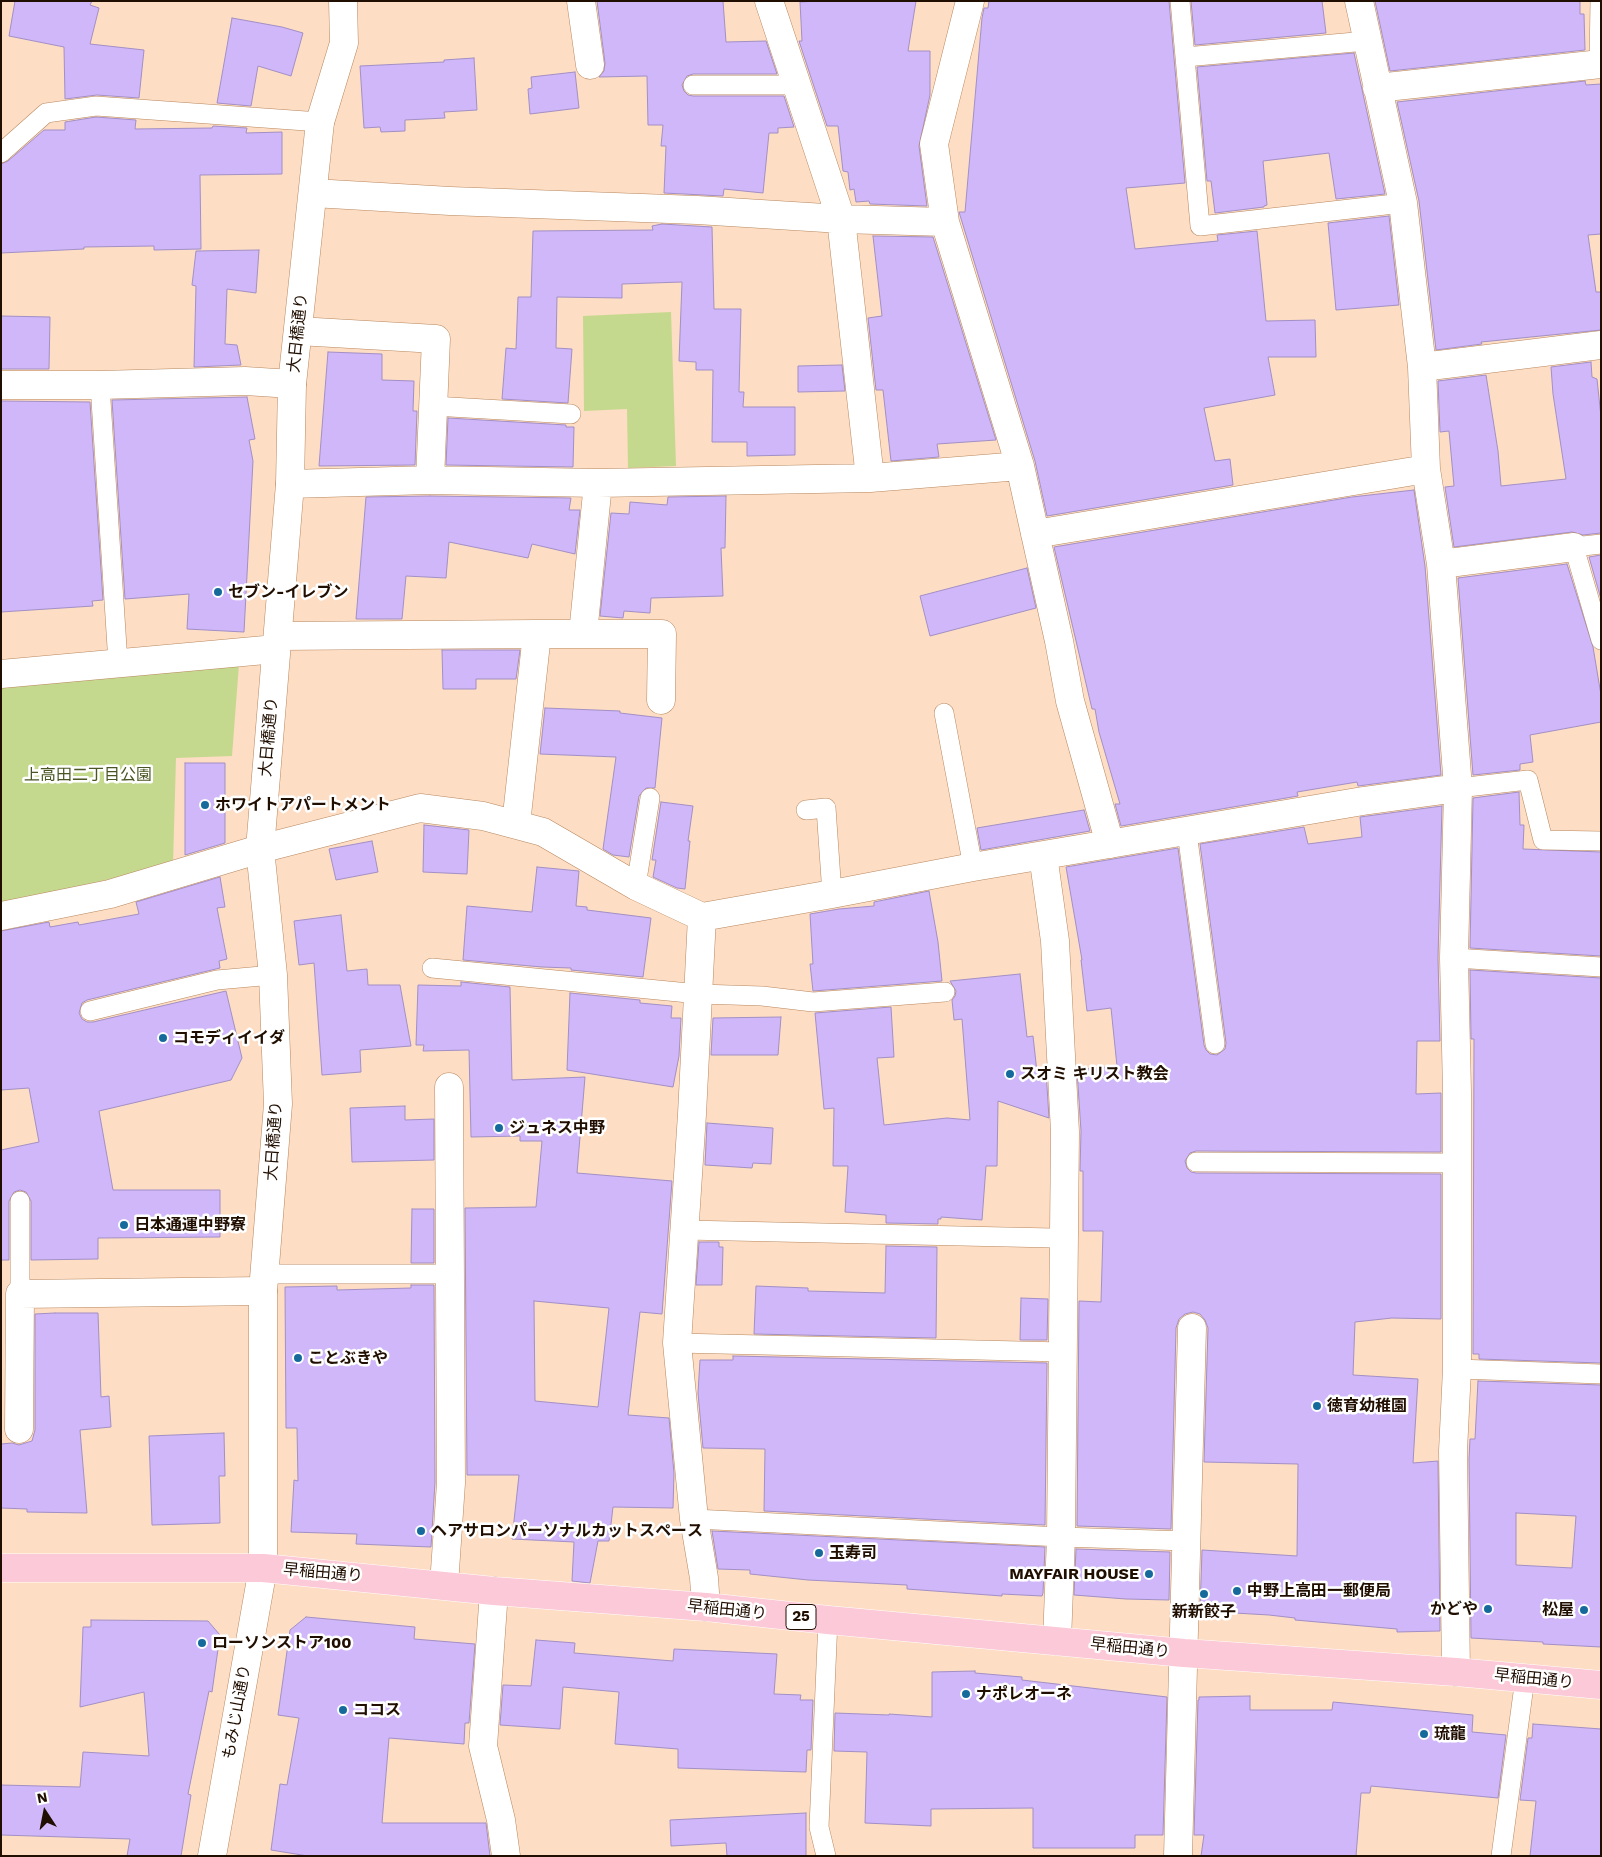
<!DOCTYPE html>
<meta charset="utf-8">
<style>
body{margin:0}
#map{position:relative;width:1602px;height:1857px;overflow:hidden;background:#fdddc3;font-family:"Work Sans",sans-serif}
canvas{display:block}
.frame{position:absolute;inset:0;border:2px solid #200e01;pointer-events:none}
.north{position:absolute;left:20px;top:1787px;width:50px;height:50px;-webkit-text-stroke:4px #fff;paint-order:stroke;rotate:349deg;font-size:14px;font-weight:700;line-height:20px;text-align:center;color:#200e01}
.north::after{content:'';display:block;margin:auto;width:18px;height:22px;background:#200e01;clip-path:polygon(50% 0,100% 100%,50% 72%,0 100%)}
</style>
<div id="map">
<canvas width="1602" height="1857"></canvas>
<div class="frame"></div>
<div class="north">N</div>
</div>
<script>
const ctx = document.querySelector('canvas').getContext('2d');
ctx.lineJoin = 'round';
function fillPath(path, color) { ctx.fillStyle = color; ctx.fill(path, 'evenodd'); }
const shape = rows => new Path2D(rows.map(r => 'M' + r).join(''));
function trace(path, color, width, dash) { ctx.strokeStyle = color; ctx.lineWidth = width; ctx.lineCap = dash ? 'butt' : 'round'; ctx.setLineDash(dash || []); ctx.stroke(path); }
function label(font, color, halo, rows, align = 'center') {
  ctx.font = font + ' "Work Sans","Noto Sans JP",sans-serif'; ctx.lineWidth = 5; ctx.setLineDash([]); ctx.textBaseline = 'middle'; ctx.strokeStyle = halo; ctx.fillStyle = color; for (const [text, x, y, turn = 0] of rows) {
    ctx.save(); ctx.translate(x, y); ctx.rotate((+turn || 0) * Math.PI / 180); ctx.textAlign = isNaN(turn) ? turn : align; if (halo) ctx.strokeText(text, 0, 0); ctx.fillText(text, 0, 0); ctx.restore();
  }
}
fillPath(shape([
 [671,312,676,466,628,468,627,409,584,411,583,316],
 [239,664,232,756,176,758,173,864,1,905,1,686]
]), '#c5d98e');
const building = shape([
 [15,1,92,1,90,5,99,8,90,44,144,50,139,98,97,95,65,99,64,47,9,36,15,1],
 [597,1,723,1,726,42,766,41,777,74,693,74,687,76,682,85,684,91,688,95,693,96,784,96,794,127,778,128,778,133,769,133,763,193,724,189,723,196,664,193,666,146,661,146,663,125,648,125,647,76,599,77,604,71,605,63,597,1],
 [817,1,916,1,908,51,930,51,930,95,919,146,927,206,870,204,869,201,856,202,854,189,850,190,848,172,843,171,838,126,827,126,799,41,802,41,800,2,817,1],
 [989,1,1169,1,1185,183,1126,188,1135,249,1218,241,1217,235,1257,231,1266,321,1315,320,1316,357,1268,357,1275,395,1204,408,1215,461,1230,459,1233,485,1047,516,1035,461,959,212,965,212,982,18,984,8,988,8,989,1],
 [1191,1,1322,1,1326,33,1195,45,1191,1],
 [1375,1,1580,1,1580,14,1584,14,1585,50,1390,71,1375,1],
 [232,18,282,27,303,33,291,76,258,66,251,106,217,103,232,18],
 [1354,53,1385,194,1336,199,1329,153,1263,161,1267,205,1264,206,1264,207,1215,213,1211,181,1207,181,1197,67,1354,53],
 [474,58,477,110,444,112,445,118,405,120,405,131,381,132,380,127,364,128,360,66,444,62,444,60,474,58],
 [575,72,579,108,530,114,528,89,532,88,531,77,575,72],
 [1585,81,1586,85,1601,84,1601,234,1588,235,1596,292,1601,292,1601,330,1481,342,1482,344,1436,350,1419,201,1397,102,1585,81],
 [96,117,136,120,135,129,212,128,213,126,247,128,246,133,282,132,282,174,200,175,201,249,154,250,154,246,84,247,84,249,1,253,1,164,8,161,44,130,65,130,65,122,96,117],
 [1389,216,1399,305,1336,310,1328,223,1389,216],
 [662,224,712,227,714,309,741,309,739,392,744,392,743,407,795,407,795,455,747,456,747,442,712,442,713,370,696,370,696,362,679,361,682,282,622,284,622,298,557,297,556,348,572,349,568,403,502,399,506,348,516,349,518,297,531,297,533,231,653,230,652,226,662,224],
 [873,236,933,237,996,440,937,444,939,457,891,461,883,390,876,390,868,318,882,316,873,236],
 [259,250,256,293,227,289,225,344,237,345,241,365,194,367,196,286,192,285,196,251,259,250],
 [1,316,50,317,49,369,1,369,1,316],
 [328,352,382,354,382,380,414,381,413,411,417,411,415,465,319,466,328,352],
 [1591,362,1592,377,1597,379,1601,417,1601,533,1583,535,1572,532,1454,547,1445,487,1454,486,1449,431,1440,432,1438,381,1486,375,1498,451,1501,486,1566,479,1553,394,1551,367,1591,362],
 [842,365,845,391,798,392,798,366,842,365],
 [247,397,255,439,249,440,253,461,244,632,187,629,189,594,125,599,112,400,247,397],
 [1,401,90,402,103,600,92,601,93,606,1,612,1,401],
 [448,418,566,425,566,427,574,427,573,467,446,465,448,418],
 [1414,490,1425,566,1441,775,1358,786,1357,782,1297,792,1298,796,1121,826,1115,804,1120,804,1099,732,1095,709,1092,709,1054,547,1352,497,1414,490],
 [430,496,571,498,569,510,580,510,575,554,532,544,528,558,449,542,446,578,406,576,402,619,356,619,366,497,430,496],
 [726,496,725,548,721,548,723,596,651,598,650,613,624,611,623,618,600,616,611,513,629,514,630,502,667,505,668,497,726,496],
 [1601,555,1601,599,1589,557,1601,555],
 [1567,564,1593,647,1601,695,1601,722,1530,735,1533,762,1520,764,1520,770,1473,775,1458,578,1567,564],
 [1027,568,1036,608,930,636,920,596,1027,568],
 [442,650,520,650,516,679,476,679,476,689,443,689,442,650],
 [545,708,620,711,620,713,662,718,655,788,646,788,639,796,629,857,613,855,603,849,616,757,540,754,545,708],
 [185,763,225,763,225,843,185,855,185,763],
 [1519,792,1520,825,1524,825,1523,849,1601,852,1601,956,1470,948,1473,798,1519,792],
 [661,802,693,806,688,841,690,841,685,889,677,888,653,877,656,860,652,860,661,802],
 [1442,806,1438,958,1440,1041,1417,1041,1416,1094,1441,1093,1441,1152,1196,1151,1190,1153,1185,1161,1187,1168,1191,1172,1196,1173,1441,1174,1441,1319,1392,1318,1355,1322,1353,1375,1418,1379,1413,1463,1438,1461,1440,1631,1397,1632,1397,1629,1295,1620,1295,1618,1269,1615,1200,1611,1202,1550,1297,1556,1298,1464,1204,1462,1208,1328,1205,1320,1200,1314,1193,1312,1185,1314,1179,1319,1176,1328,1171,1529,1077,1526,1079,1301,1101,1302,1103,1231,1083,1231,1083,1171,1080,1171,1081,1131,1077,1070,1117,1066,1111,1008,1087,1011,1081,960,1082,960,1066,867,1178,848,1204,1045,1206,1050,1210,1054,1217,1055,1225,1049,1226,1043,1200,844,1304,827,1308,844,1362,837,1360,817,1442,806],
 [1084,810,1090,831,981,850,977,828,1084,810],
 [424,825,469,830,467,874,423,872,424,825],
 [372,841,378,872,336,880,329,849,372,841],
 [537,867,579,871,576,906,587,907,587,910,651,918,643,977,571,970,571,968,542,967,463,960,467,906,532,912,537,867],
 [220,877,225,907,217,908,227,959,219,961,220,968,87,1000,82,1003,79,1013,82,1019,87,1022,93,1022,226,991,242,1058,231,1080,99,1111,113,1190,220,1190,220,1237,98,1238,98,1259,31,1260,31,1201,26,1192,20,1190,14,1192,9,1201,9,1260,1,1260,1,1150,39,1142,29,1088,1,1090,1,931,49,922,50,927,78,922,79,925,139,914,136,902,220,877],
 [929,891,938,942,942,981,813,991,810,964,813,964,810,914,839,909,874,906,874,902,929,891],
 [341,915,347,971,367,969,368,985,400,985,411,1046,360,1050,361,1072,322,1075,314,963,299,965,294,921,341,915],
 [1470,970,1601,978,1601,1363,1479,1359,1479,1354,1473,1354,1474,1039,1471,1039,1470,970],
 [1020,974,1027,1037,1033,1036,1037,1072,1046,1071,1049,1118,998,1101,997,1166,986,1166,982,1220,941,1217,941,1219,938,1219,938,1224,886,1223,886,1215,845,1212,848,1166,833,1166,834,1108,824,1109,815,1013,891,1007,894,1057,877,1058,884,1125,947,1118,970,1120,962,1019,954,1020,952,1000,955,996,956,991,950,981,1020,974],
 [461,982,510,987,512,1080,585,1077,577,1173,672,1181,662,1314,640,1312,628,1415,669,1418,674,1473,673,1508,613,1507,609,1541,598,1541,590,1583,572,1581,574,1542,512,1539,519,1475,467,1475,465,1208,536,1207,542,1141,520,1141,520,1136,471,1137,469,1050,423,1051,424,1045,416,1045,418,985,461,986,461,982],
 [534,1301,609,1308,598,1407,535,1401,534,1301],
 [570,993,640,1000,640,1003,672,1006,671,1018,681,1018,679,1056,673,1087,567,1070,570,993],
 [781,1017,778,1055,711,1055,713,1018,781,1017],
 [405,1106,405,1120,434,1119,434,1160,352,1162,350,1108,405,1106],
 [707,1123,773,1128,771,1164,753,1163,752,1168,705,1165,707,1123],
 [412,1209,434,1209,434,1263,411,1263,412,1209],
 [699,1242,719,1242,719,1247,723,1247,722,1285,696,1285,699,1242],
 [886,1246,937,1247,936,1338,754,1334,756,1286,808,1288,808,1291,885,1293,886,1246],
 [411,1285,434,1285,435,1482,431,1547,356,1544,357,1534,291,1532,294,1480,298,1481,297,1428,286,1428,285,1287,337,1286,337,1290,411,1288,411,1285],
 [1021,1298,1048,1299,1047,1340,1020,1340,1021,1298],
 [55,1313,98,1313,101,1397,109,1396,111,1427,80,1430,87,1513,27,1512,27,1509,1,1508,1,1444,12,1443,19,1445,32,1441,35,1430,35,1314,55,1313],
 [733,1356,1047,1363,1045,1525,764,1511,765,1449,703,1448,698,1393,700,1360,733,1360,733,1356],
 [1478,1381,1601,1385,1601,1647,1543,1644,1543,1642,1471,1638,1469,1459,1470,1439,1475,1439,1478,1381],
 [1516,1513,1576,1516,1572,1568,1516,1565,1516,1513],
 [224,1433,225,1476,219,1476,220,1523,152,1525,149,1436,224,1433],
 [712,1531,1045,1547,1043,1593,1042,1596,1002,1594,1002,1596,907,1589,907,1585,808,1580,750,1574,750,1570,718,1569,712,1531],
 [1076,1549,1170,1552,1169,1600,1126,1599,1074,1595,1076,1549],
 [306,1617,415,1627,414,1639,475,1644,469,1723,465,1723,464,1744,389,1738,382,1823,486,1823,490,1856,308,1856,271,1850,280,1784,287,1785,299,1718,278,1715,290,1630,306,1617],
 [91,1620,208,1621,220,1635,212,1692,209,1691,188,1794,191,1795,181,1856,127,1856,130,1839,1,1835,1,1785,80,1787,83,1752,149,1756,144,1692,80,1707,83,1627,91,1627,91,1620],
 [536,1640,575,1643,574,1653,673,1661,674,1649,777,1654,774,1694,801,1695,800,1700,813,1700,811,1750,807,1750,806,1772,678,1768,678,1749,615,1744,619,1692,563,1687,560,1729,500,1725,503,1685,531,1686,536,1640],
 [975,1671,975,1673,1022,1677,1022,1680,1167,1697,1163,1835,1135,1835,1135,1848,1033,1848,1033,1808,931,1809,931,1826,865,1823,867,1752,834,1751,835,1713,889,1715,889,1714,932,1717,932,1672,975,1671],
 [1250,1696,1250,1710,1332,1710,1333,1702,1473,1715,1472,1732,1506,1735,1498,1798,1371,1786,1370,1793,1361,1793,1356,1856,1201,1856,1204,1835,1194,1835,1198,1700,1199,1700,1199,1697,1250,1696],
 [1533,1724,1601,1729,1601,1856,1530,1856,1536,1801,1520,1800,1528,1738,1532,1738,1533,1724],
 [806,1813,806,1856,727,1856,726,1843,671,1846,670,1820,806,1813]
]);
fillPath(building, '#cfb7fa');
trace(building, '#a28fc5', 1);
const service = shape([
 [1180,1,1200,226,1403,203],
 [1185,57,1367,41],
 [1599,65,1600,1],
 [693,85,797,85],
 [1,153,46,113,96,106,320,122],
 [100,385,118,663],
 [433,406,571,414],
 [1601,544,1574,547,1601,640],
 [944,713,973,867],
 [1458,788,1528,780,1543,840,1601,841],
 [806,810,826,808,832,894],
 [1187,832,1215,1044],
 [636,886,650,798],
 [1454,958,1601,967],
 [432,968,699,994,762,996,813,1002,945,992],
 [90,1011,217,980,273,975],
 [1196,1162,1457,1163],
 [20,1201,20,1294],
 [685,1230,1053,1238,1065,1241],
 [264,1274,451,1274],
 [677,1343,1063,1352],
 [1457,1369,1601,1374],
 [694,1519,1061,1537,1187,1541],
 [826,1856,819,1827,828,1620],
 [1501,1856,1525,1678]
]);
const minor = shape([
 [581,1,590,65],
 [769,1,841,219,870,478],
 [970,1,934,144,945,222,1020,466,1059,641,1070,701,1110,844],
 [1359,1,1403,203,1422,367,1426,469,1441,564,1458,788,1454,958,1457,1092,1457,1369,1453,1451,1456,1672],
 [1377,88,1601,64],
 [320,122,344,43,343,1],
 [313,193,450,201,697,210,841,219,945,222],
 [298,331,436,339,430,480],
 [1422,367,1601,345],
 [1,385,100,385,245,381,292,384],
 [290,484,430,480,598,483,870,478,1020,466],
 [1035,534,1426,469],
 [1441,564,1574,547],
 [583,634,598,483],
 [278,636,537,634],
 [1,674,276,649],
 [516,824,537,634,662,634,661,700],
 [1043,855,1055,941,1065,1132,1061,1537,1057,1641],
 [1,916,110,894,260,849,420,808,483,816,543,832,636,886,702,917,832,894,973,867,1363,801,1458,788],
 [702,917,692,1114,677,1343,694,1519,704,1578,706,1607],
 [19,1429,20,1294,263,1291],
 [444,1585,451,1483,449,1087],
 [494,1591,483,1746,501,1820,506,1856],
 [1178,1856,1192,1328]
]);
const tertiary = shape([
 [212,1856,263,1568,263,1291,278,1104,273,975,260,849,290,484,292,384,320,122]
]);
const primary = shape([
 [1,1568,263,1568,494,1591,706,1607,828,1620,1184,1653,1456,1672,1601,1685]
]);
trace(service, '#b8875e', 20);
trace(minor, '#b8875e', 29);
trace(tertiary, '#b8875e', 29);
trace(primary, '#fff', 29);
trace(service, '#fff', 19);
trace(minor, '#fff', 28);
trace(tertiary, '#fff', 28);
trace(primary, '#fbc9d7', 28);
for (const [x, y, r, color] of [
 [218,592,5,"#166a9b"],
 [205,805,5,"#166a9b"],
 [163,1038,5,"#166a9b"],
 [1010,1074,5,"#166a9b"],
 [499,1128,5,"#166a9b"],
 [124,1225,5,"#166a9b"],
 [298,1358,5,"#166a9b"],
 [1317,1406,5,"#166a9b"],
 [421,1531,5,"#166a9b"],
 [819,1553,5,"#166a9b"],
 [1149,1574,5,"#166a9b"],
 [1237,1591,5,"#166a9b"],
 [1204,1594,5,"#166a9b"],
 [1488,1609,5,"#166a9b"],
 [1584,1610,5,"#166a9b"],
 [202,1643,5,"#166a9b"],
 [966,1694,5,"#166a9b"],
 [343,1710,5,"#166a9b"],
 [1424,1734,5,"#166a9b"]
]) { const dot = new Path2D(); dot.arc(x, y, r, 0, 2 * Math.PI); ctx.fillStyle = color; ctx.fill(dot); trace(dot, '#fff', 2); }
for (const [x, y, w] of [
 [801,1617,30]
]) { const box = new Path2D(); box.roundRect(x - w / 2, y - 12.5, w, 25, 4); ctx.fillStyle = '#fff'; ctx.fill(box); trace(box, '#200e01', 1); }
label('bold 15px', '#200e01', null, [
 ["25",801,1617]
]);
label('16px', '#200e01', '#fff', [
 ["大日橋通り",298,333,-84],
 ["大日橋通り",269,737,-85],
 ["大日橋通り",274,1141,-86],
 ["早稲田通り",323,1573,5],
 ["早稲田通り",727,1610,6],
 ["早稲田通り",1130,1648,6],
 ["早稲田通り",1534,1679,6],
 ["もみじ山通り",237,1712,-80]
]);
label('bold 16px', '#200e01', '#fff', [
 ["セブン-イレブン",228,592],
 ["ホワイトアパートメント",215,805],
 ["コモディイイダ",173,1038],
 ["スオミ キリスト教会",1020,1074],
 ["ジュネス中野",509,1128],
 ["日本通運中野寮",134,1225],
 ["ことぶきや",308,1358],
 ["徳育幼稚園",1327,1406],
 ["ヘアサロンパーソナルカットスペース",431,1531],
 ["玉寿司",829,1553],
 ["MAYFAIR HOUSE",1139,1574,"right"],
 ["中野上高田一郵便局",1247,1591],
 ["かどや",1478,1609,"right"],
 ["松屋",1574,1610,"right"],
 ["新新餃子",1204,1612,"center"],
 ["ローソンストア100",212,1643],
 ["ナポレオーネ",976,1694],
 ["ココス",353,1710],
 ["琉龍",1434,1734]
], 'left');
label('16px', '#495522', '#fff', [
 ["上高田二丁目公園",88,775]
]);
</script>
